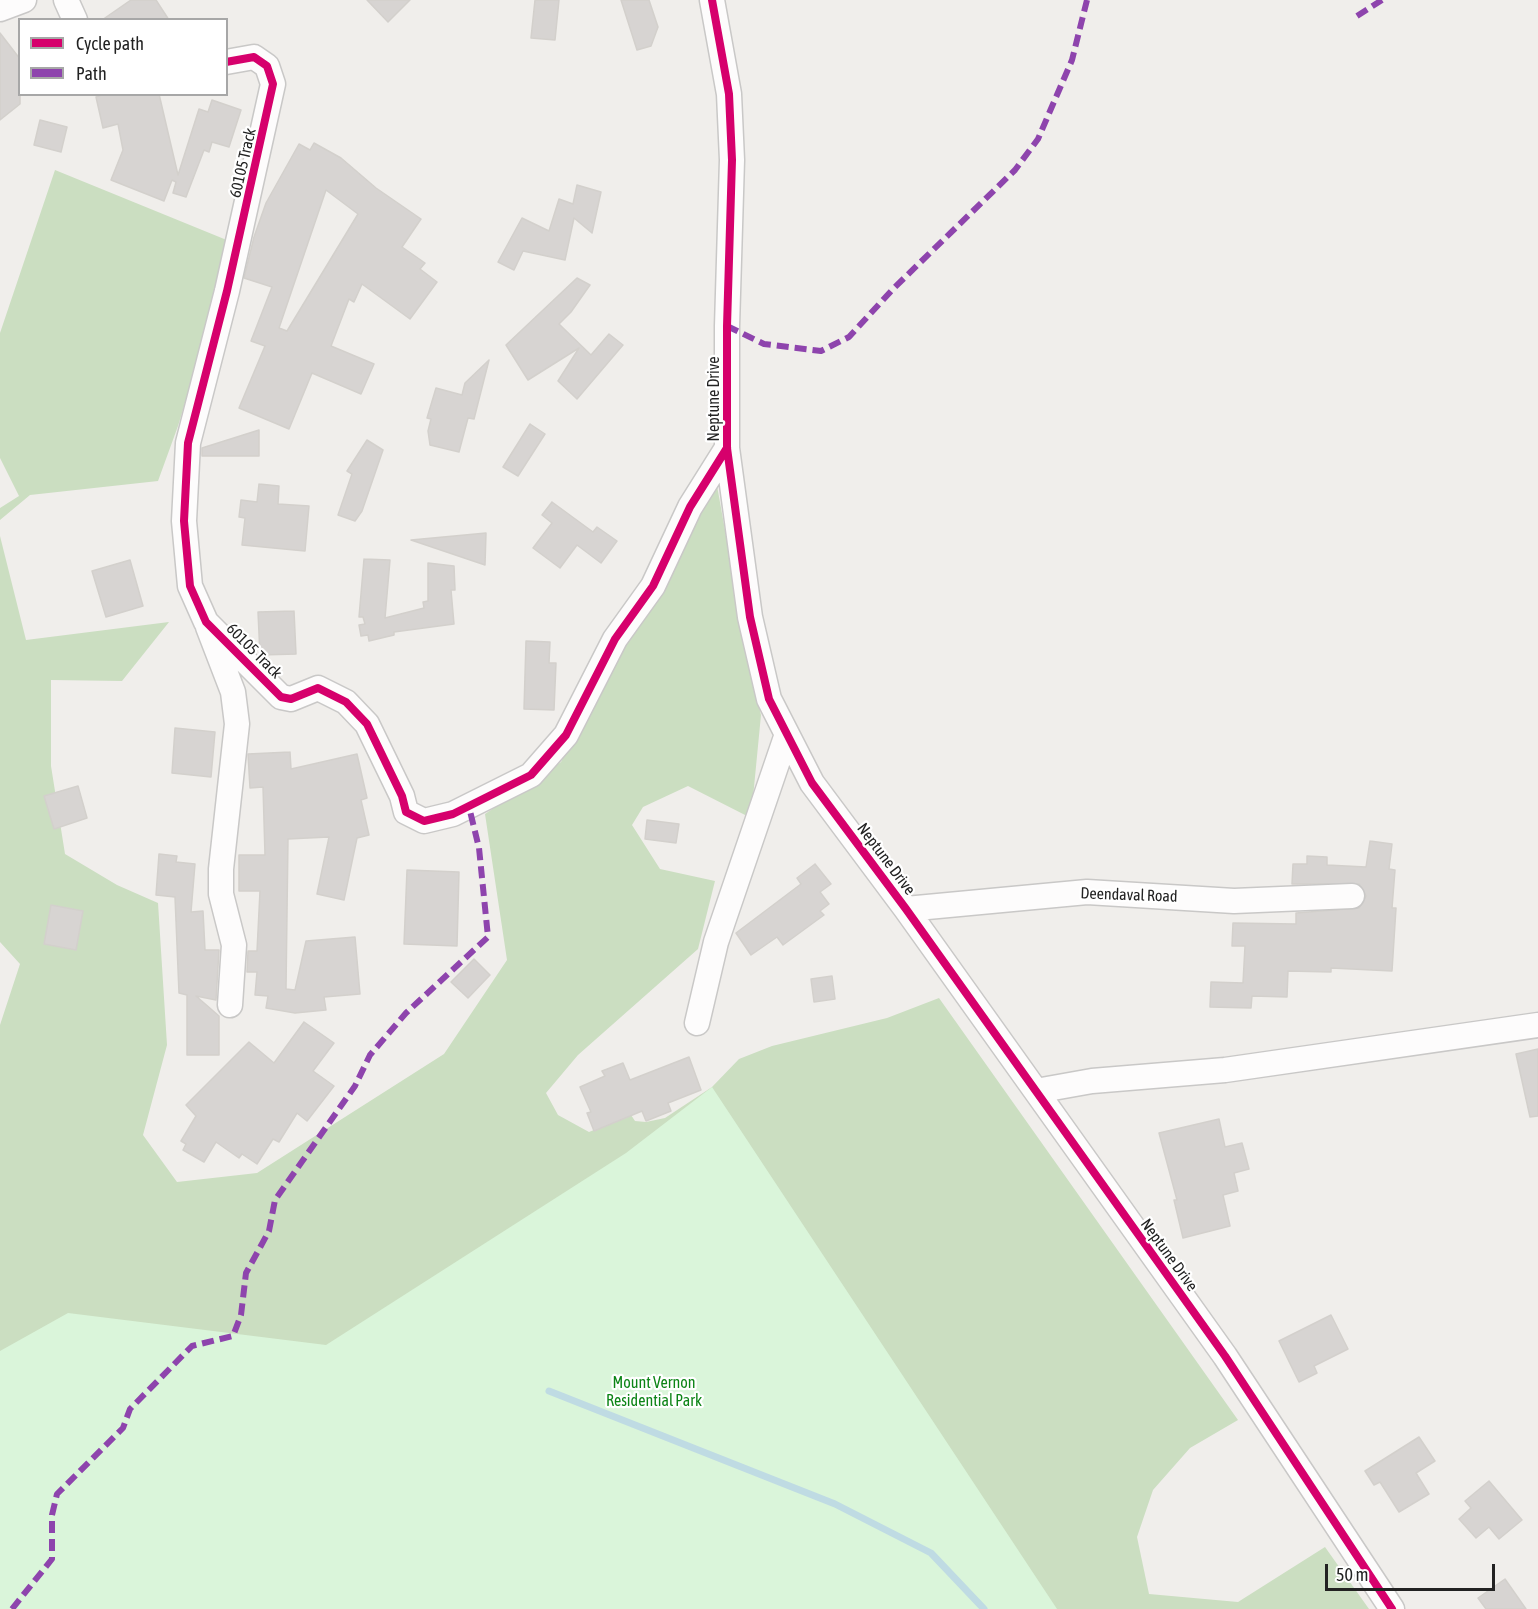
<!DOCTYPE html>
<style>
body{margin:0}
#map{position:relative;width:1538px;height:1609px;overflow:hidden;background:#f0eeeb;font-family:"Asap Condensed",sans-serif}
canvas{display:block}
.legend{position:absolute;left:18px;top:18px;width:210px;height:78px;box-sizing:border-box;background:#fff;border:2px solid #a7a7a7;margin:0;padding:8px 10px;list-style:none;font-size:18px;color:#222}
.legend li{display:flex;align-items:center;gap:12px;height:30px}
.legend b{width:30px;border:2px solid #a7a7a7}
.scale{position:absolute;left:1325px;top:1564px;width:170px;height:27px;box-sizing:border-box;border:3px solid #222;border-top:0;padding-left:8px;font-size:18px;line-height:21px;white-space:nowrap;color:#222;-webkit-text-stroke:4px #fff;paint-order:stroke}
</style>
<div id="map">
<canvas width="1538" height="1609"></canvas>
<ul class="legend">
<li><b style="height:8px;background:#d6006c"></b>Cycle path</li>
<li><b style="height:8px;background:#8e44ad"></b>Path</li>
</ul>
<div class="scale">50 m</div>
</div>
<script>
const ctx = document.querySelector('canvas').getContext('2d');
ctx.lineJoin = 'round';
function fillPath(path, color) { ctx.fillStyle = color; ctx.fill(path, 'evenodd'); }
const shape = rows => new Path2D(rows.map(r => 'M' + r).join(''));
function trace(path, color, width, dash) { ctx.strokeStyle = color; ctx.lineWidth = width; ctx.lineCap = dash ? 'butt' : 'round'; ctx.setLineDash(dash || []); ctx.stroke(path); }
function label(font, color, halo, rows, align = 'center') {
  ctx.font = font + ' "Asap Condensed",sans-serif'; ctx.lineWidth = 4.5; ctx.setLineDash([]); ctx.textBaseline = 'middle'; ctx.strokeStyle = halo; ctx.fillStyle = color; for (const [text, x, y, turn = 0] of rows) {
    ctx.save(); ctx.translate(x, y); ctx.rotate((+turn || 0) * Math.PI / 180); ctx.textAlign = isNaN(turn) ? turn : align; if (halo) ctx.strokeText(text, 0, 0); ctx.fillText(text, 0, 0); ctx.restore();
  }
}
fillPath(shape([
 [55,170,234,243,178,426,158,481,30,495,0,520,0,508,19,496,0,458,0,333],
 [716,480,750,670,761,715,751,818,688,786,643,807,632,825,660,869,715,881,698,949,578,1055,546,1093,558,1115,589,1132,631,1115,635,1121,646,1122,665,1118,712,1087,739,1059,772,1046,887,1018,939,998,1238,1420,1190,1448,1153,1490,1137,1537,1149,1594,1238,1602,1325,1547,1369,1609,0,1609,0,1025,20,964,0,942,0,536,26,640,169,622,122,681,51,680,51,766,65,854,117,885,158,903,167,1045,143,1135,177,1182,257,1173,444,1054,507,960,485,814,561,762,623,638]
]), '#cbdec1');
fillPath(shape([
 [712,1087,1057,1609,0,1609,0,1351,68,1313,326,1345,626,1153]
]), '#daf5da');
trace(shape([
 [549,1391,835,1504,931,1553,984,1609]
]), '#bfdbe3', 7);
const building = shape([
 [131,0,156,0,169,20,102,20,131,0],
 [367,0,410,0,388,22,367,0],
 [535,0,559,0,555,40,531,38,535,0],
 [621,0,649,0,658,27,651,46,637,50,621,0],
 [0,33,20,59,20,104,0,120,0,33],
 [105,94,159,94,178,175,199,109,208,112,212,100,241,110,229,147,212,142,209,152,204,150,186,197,173,193,176,182,172,180,164,201,111,180,123,150,118,124,103,128,96,97,105,94],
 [40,120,67,127,61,152,34,145,40,120],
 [314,143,341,158,376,188,421,219,402,247,425,263,420,269,437,282,410,319,362,284,354,302,349,299,331,346,374,364,361,394,312,373,289,429,239,408,265,346,251,341,272,287,244,278,254,237,266,203,299,144,310,150,314,143],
 [326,190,358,214,287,331,279,328,326,190],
 [577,185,601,192,592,233,574,218,565,260,523,251,514,270,498,262,522,218,549,231,559,199,573,204,577,185],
 [577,278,590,285,571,312,559,324,591,355,609,334,623,345,577,399,558,381,579,348,528,380,506,345,577,278],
 [489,360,474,419,468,418,459,452,430,445,428,431,431,419,427,418,436,388,462,395,465,383,489,360],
 [530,424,545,434,518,476,503,467,530,424],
 [259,430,259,456,202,456,202,448,259,430],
 [367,440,383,450,362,511,355,521,338,515,352,474,347,471,367,440],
 [259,484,279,486,278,504,309,506,305,551,242,545,245,518,239,517,241,500,257,502,259,484],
 [552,502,593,532,597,527,617,541,601,563,577,545,560,568,533,548,552,523,542,515,552,502],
 [486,533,485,565,411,540,486,533],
 [364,559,390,560,385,618,424,608,423,602,428,601,428,563,454,566,455,590,451,590,454,624,394,632,394,635,369,641,368,635,361,636,359,625,365,624,363,617,359,617,364,559],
 [130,560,143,606,106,617,92,571,130,560],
 [294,611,296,654,260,655,258,612,294,611],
 [526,641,550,642,549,663,556,663,554,710,524,709,526,641],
 [175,728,215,732,211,777,172,773,175,728],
 [290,752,291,769,357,754,367,798,361,800,369,835,357,838,344,900,317,894,329,837,288,839,286,989,295,990,306,941,355,937,360,994,324,997,326,1010,295,1013,266,1008,268,996,255,995,257,972,247,972,248,951,257,951,260,891,239,891,239,855,265,855,263,787,250,788,248,754,290,752],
 [78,786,87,818,54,829,44,796,78,786],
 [647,820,679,824,676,843,645,839,647,820],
 [1370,841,1392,844,1389,869,1395,870,1392,908,1396,908,1392,971,1331,968,1331,972,1288,971,1287,997,1252,996,1251,1008,1210,1007,1211,982,1243,983,1245,946,1232,946,1233,923,1296,924,1296,913,1359,908,1366,896,1359,884,1292,884,1293,864,1307,864,1307,856,1327,857,1327,865,1366,867,1370,841],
 [159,854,177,856,176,862,195,864,191,912,203,911,205,950,219,950,216,1000,196,996,219,1016,219,1055,187,1055,187,995,179,993,175,897,156,895,159,854],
 [815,864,831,884,820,892,829,904,820,911,824,915,783,945,777,937,751,955,736,933,801,884,797,878,815,864],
 [407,870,459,872,457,946,404,944,407,870],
 [51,905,83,911,76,950,44,944,51,905],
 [474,959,490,975,468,998,451,982,474,959],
 [832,976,835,999,814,1002,811,979,832,976],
 [304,1022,334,1043,313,1071,334,1086,307,1121,297,1113,279,1142,273,1139,257,1164,242,1154,239,1158,216,1142,204,1162,183,1150,186,1144,181,1141,196,1116,186,1105,249,1042,274,1063,304,1022],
 [1538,1049,1538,1116,1530,1117,1516,1054,1538,1049],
 [689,1057,701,1090,668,1103,671,1111,646,1121,642,1111,594,1131,587,1113,591,1112,580,1087,605,1076,602,1071,623,1063,630,1080,689,1057],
 [1219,1119,1225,1147,1242,1143,1249,1169,1234,1173,1238,1191,1223,1195,1230,1226,1183,1238,1174,1200,1177,1200,1159,1133,1219,1119],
 [1331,1315,1348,1349,1314,1366,1317,1373,1299,1382,1279,1341,1331,1315],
 [1419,1437,1435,1461,1416,1473,1429,1494,1399,1512,1380,1482,1374,1485,1365,1471,1419,1437],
 [1489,1481,1522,1520,1499,1539,1489,1527,1476,1538,1459,1519,1471,1508,1465,1501,1489,1481],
 [1505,1579,1526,1609,1486,1609,1478,1598,1505,1579]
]);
fillPath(building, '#d7d4d2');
trace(building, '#d3d0cc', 1.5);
const minor = shape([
 [66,0,75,20],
 [712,0,729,94,732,160,727,326,727,448,750,617,769,699,812,783,906,909,1225,1356,1392,1609],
 [0,9,24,0],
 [226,62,254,57,267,66,273,84,227,291,188,443,184,521,190,586,206,622,281,697,291,699,318,688,346,702,367,724,402,796,406,812,424,821,453,814,531,775,566,735,615,639,653,586,690,507,727,448],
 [208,627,233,692,237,724,221,869,221,894,234,945,230,1005],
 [906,909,1087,892,1234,901,1352,896],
 [697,1023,716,942,786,737],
 [1036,1091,1092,1081,1225,1070,1538,1025]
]);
trace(minor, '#c9c8c7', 27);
trace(minor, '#fdfcfc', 24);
trace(shape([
 [1357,16,1382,0],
 [727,326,764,344,821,351,849,337,893,289,1015,170,1038,139,1072,60,1087,0],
 [12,1609,52,1559,52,1515,57,1494,123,1428,130,1409,192,1346,233,1336,241,1315,246,1273,269,1231,275,1200,355,1086,370,1055,406,1013,488,937,479,848,469,807]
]), '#8e44ad', 6, [12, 6]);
trace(shape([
 [712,0,729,94,732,160,727,326,727,448,750,617,769,699,812,783,906,909,1225,1356,1392,1609],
 [226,62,254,57,267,66,273,84,227,291,188,443,184,521,190,586,206,622,281,697,291,699,318,688,346,702,367,724,402,796,406,812,424,821,453,814,531,775,566,735,615,639,653,586,690,507,727,448]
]), '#d6006c', 8);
label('16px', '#222', '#fff', [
 ["60105 Track",243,163,-77],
 ["Neptune Drive",714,399,-90],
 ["60105 Track",254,651,45],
 ["Neptune Drive",886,859,53],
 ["Deendaval Road",1129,895,2],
 ["Neptune Drive",1169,1255,54]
]);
label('16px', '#0c8416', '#fff', [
 ["Mount Vernon",654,1383],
 ["Residential Park",654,1401]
]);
</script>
